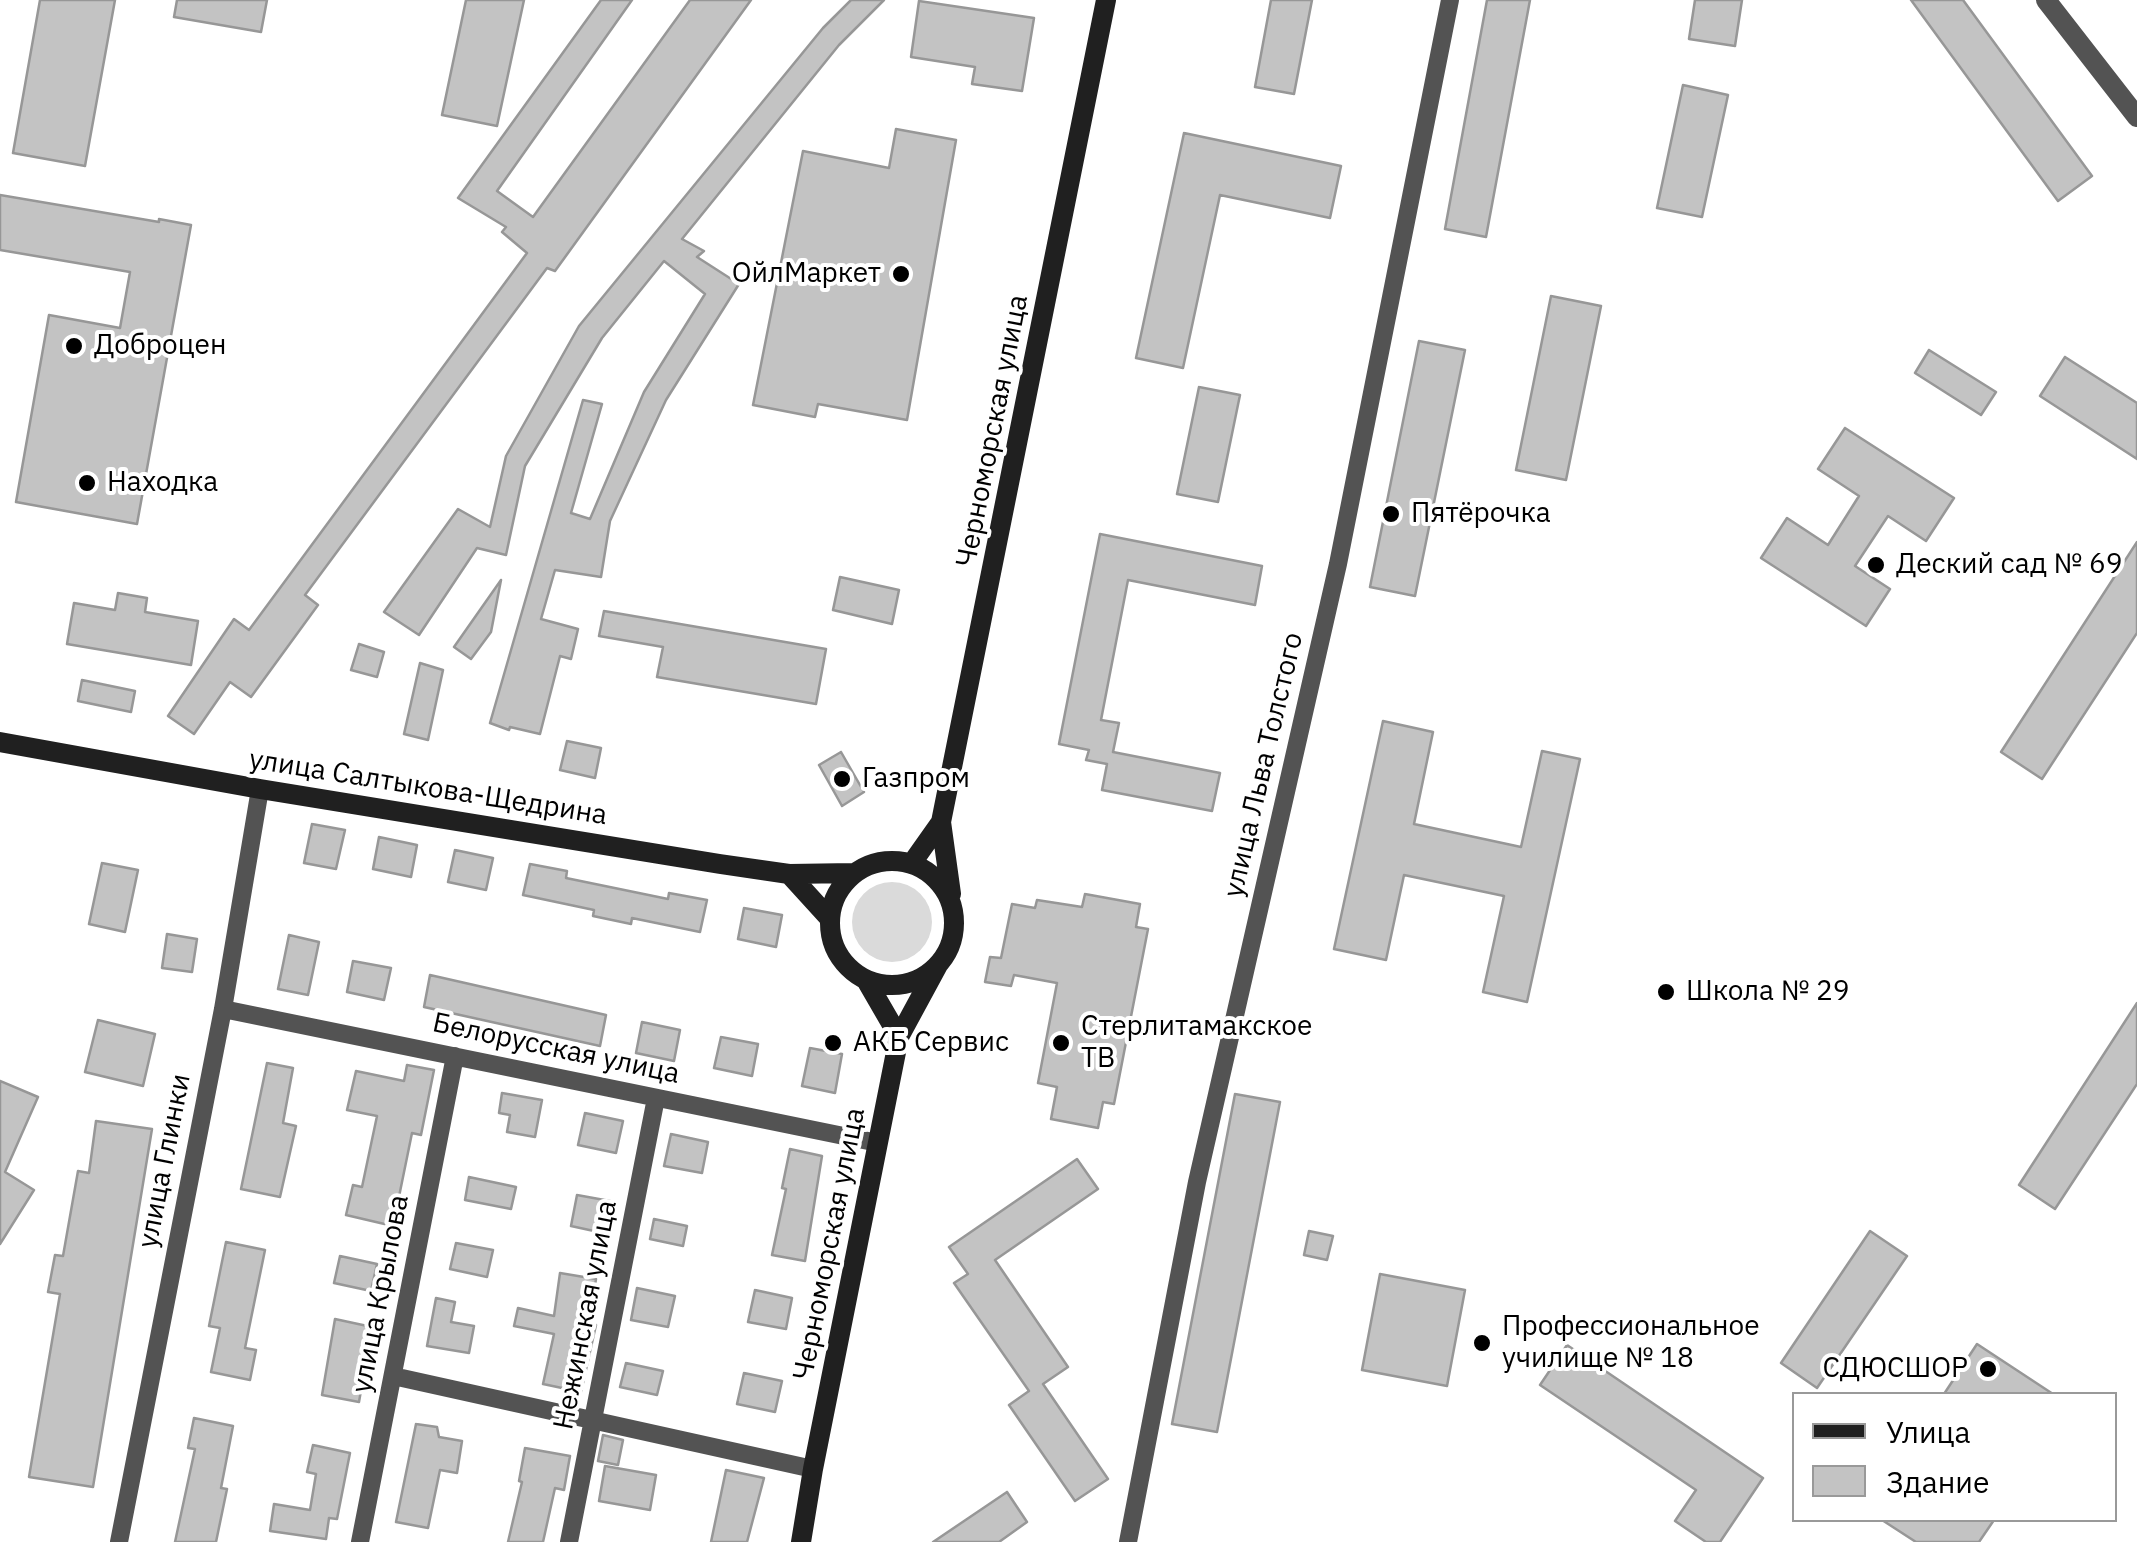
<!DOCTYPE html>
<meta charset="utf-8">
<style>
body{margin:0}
#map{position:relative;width:2137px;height:1542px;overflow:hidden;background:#fff;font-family:"IBM Plex Sans",sans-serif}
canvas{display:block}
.legend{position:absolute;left:1792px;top:1392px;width:325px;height:130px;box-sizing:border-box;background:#fff;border:2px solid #999;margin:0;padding:12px 18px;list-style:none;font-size:30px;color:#000}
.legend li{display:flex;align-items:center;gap:20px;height:50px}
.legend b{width:50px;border:2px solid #999}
</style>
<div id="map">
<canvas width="2137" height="1542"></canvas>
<ul class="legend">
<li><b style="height:12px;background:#202020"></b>Улица</li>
<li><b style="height:28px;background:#c3c3c3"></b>Здание</li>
</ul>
</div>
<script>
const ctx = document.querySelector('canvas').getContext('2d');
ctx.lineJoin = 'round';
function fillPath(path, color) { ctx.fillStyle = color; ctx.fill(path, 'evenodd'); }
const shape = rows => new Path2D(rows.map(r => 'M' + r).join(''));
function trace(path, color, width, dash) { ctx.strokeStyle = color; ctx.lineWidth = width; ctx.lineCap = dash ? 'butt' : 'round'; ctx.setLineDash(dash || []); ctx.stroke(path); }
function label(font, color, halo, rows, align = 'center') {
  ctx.font = font + ' "IBM Plex Sans",sans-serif'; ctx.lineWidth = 8; ctx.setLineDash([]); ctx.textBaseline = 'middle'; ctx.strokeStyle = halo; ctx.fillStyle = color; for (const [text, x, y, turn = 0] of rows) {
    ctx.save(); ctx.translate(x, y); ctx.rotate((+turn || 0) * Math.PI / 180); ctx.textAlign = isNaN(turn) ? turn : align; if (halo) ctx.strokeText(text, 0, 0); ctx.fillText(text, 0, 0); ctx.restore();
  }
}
fillPath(shape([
 '852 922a40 40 0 1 1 80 0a40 40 0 1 1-80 0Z'
]), '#dadada');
const building = shape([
 [40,0,115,0,85,166,13,153,40,0],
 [177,0,267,0,261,32,174,17,177,0],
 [466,0,524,0,497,126,442,115,466,0],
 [601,0,632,0,497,191,533,217,690,0,751,0,555,271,547,268,305,595,318,605,251,697,230,682,194,734,168,716,234,619,249,630,527,253,502,232,506,227,458,198,601,0],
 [851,0,884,0,839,45,682,239,704,251,697,257,739,284,666,400,610,521,601,577,555,570,541,619,578,629,571,659,560,656,540,734,510,727,509,730,490,723,583,400,602,404,571,513,590,519,644,392,705,294,664,261,602,338,525,466,506,555,477,548,419,635,384,612,458,509,490,527,506,456,579,326,823,28,851,0],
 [1271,0,1312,0,1294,94,1255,87,1271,0],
 [1487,0,1530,0,1486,237,1445,229,1487,0],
 [1695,0,1742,0,1735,46,1689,39,1695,0],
 [1911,0,1963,0,2092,176,2058,201,1911,0],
 [919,1,1034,18,1022,91,972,84,975,67,911,57,919,1],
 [1683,85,1728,95,1702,217,1657,208,1683,85],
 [896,129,956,140,907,420,818,404,815,417,753,405,803,151,889,168,896,129],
 [1184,133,1341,166,1330,218,1220,195,1183,368,1136,358,1184,133],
 [0,195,159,222,159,219,191,225,137,524,16,502,49,315,120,328,130,272,0,250,0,195],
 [1551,296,1601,306,1566,480,1516,470,1551,296],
 [1419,341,1465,350,1415,596,1370,587,1419,341],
 [1929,350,1996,392,1981,415,1915,373,1929,350],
 [2065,357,2137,403,2137,459,2040,396,2065,357],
 [1199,387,1240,395,1218,502,1177,494,1199,387],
 [1845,428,1954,498,1926,541,1888,516,1855,566,1890,589,1866,626,1761,558,1787,518,1828,545,1859,496,1818,469,1845,428],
 [1100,534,1262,566,1255,605,1128,580,1101,720,1119,723,1113,752,1220,773,1212,811,1102,790,1107,764,1086,760,1089,750,1059,744,1100,534],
 [2137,542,2137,633,2042,779,2001,752,2137,542],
 [840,577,899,590,892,624,833,610,840,577],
 [501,580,491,632,471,659,454,647,501,580],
 [118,593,147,598,145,612,198,621,191,665,67,644,74,603,115,610,118,593],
 [604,611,826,649,816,704,657,677,663,647,599,636,604,611],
 [359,644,384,652,377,677,351,670,359,644],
 [420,663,443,670,428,740,404,734,420,663],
 [82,680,135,691,131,712,78,701,82,680],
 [1383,721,1433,732,1414,824,1521,847,1542,751,1580,759,1527,1002,1483,992,1504,896,1404,875,1386,960,1334,949,1383,721],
 [567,741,601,748,595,778,560,770,567,741],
 [841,752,864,792,842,806,819,765,841,752],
 [312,824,345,830,336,869,304,863,312,824],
 [379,837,417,845,411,877,373,869,379,837],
 [455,850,493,858,486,890,448,882,455,850],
 [102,863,138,870,125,932,89,924,102,863],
 [530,864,567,871,566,878,668,899,669,893,707,900,700,932,632,918,631,924,593,916,594,910,523,895,530,864],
 [1085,894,1140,904,1136,927,1148,929,1114,1104,1103,1102,1098,1128,1051,1119,1057,1087,1038,1083,1057,983,1014,975,1011,986,985,982,990,957,1001,958,1012,904,1035,908,1037,900,1082,907,1085,894],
 [744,908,782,915,776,947,738,939,744,908],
 [167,934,197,939,192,972,162,968,167,934],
 [289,935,319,942,308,995,278,989,289,935],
 [353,961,391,968,384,1000,347,992,353,961],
 [430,975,606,1015,600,1046,424,1007,430,975],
 [2137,1003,2137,1084,2055,1209,2019,1185,2137,1003],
 [98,1020,155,1034,143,1086,85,1072,98,1020],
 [642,1022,680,1030,674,1061,636,1053,642,1022],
 [721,1037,758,1044,752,1076,714,1068,721,1037],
 [810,1048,842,1054,835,1093,802,1086,810,1048],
 [267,1063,293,1068,283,1123,296,1126,280,1197,241,1189,267,1063],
 [407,1065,434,1070,421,1135,412,1133,393,1226,346,1215,353,1185,362,1187,377,1116,347,1110,356,1071,404,1081,407,1065],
 [0,1081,38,1097,5,1172,34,1190,0,1244,0,1081],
 [502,1093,542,1100,535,1137,507,1132,510,1115,499,1113,502,1093],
 [1235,1094,1280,1102,1217,1432,1172,1424,1235,1094],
 [585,1113,623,1121,616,1153,578,1145,585,1113],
 [96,1121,152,1129,93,1487,29,1477,60,1294,48,1292,55,1255,63,1256,78,1171,89,1173,96,1121],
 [671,1134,708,1142,702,1173,664,1166,671,1134],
 [790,1149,822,1156,805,1261,772,1255,786,1189,782,1188,790,1149],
 [1077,1159,1098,1189,995,1260,1068,1367,1043,1384,1108,1479,1075,1501,1009,1405,1029,1391,954,1283,968,1274,949,1247,1077,1159],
 [469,1177,516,1187,511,1209,465,1200,469,1177],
 [577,1195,610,1201,603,1233,571,1226,577,1195],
 [654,1219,687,1226,683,1246,650,1239,654,1219],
 [1309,1231,1333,1236,1327,1260,1304,1255,1309,1231],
 [1870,1231,1907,1256,1817,1388,1781,1363,1870,1231],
 [226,1242,265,1250,245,1348,256,1350,250,1380,211,1372,220,1328,209,1326,226,1242],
 [456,1243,493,1250,487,1277,450,1269,456,1243],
 [340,1256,377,1264,371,1291,334,1283,340,1256],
 [560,1273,596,1279,589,1324,596,1325,581,1392,543,1384,554,1334,514,1326,518,1308,554,1316,560,1273],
 [1380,1274,1465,1290,1447,1386,1362,1370,1380,1274],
 [637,1288,675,1296,668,1327,631,1320,637,1288],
 [755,1290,792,1298,786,1329,748,1322,755,1290],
 [436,1298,455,1302,451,1322,474,1326,469,1353,427,1346,436,1298],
 [335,1319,372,1327,359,1402,322,1395,335,1319],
 [1977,1344,2053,1394,1944,1394,1977,1344],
 [1567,1345,1763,1478,1720,1542,1706,1542,1675,1521,1696,1490,1540,1385,1567,1345],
 [626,1363,663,1371,657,1395,620,1387,626,1363],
 [744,1373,782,1381,775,1412,737,1404,744,1373],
 [194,1418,233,1426,221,1488,227,1489,216,1542,175,1542,195,1449,188,1448,194,1418],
 [416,1424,437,1427,439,1437,462,1441,457,1473,440,1470,428,1528,396,1522,416,1424],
 [603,1435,623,1440,618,1465,598,1461,603,1435],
 [313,1445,350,1453,337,1519,329,1518,326,1539,270,1531,274,1504,310,1510,316,1474,307,1472,313,1445],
 [525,1448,570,1456,564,1490,555,1488,543,1542,508,1542,522,1482,519,1481,525,1448],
 [605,1466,656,1475,650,1510,599,1501,605,1466],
 [726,1470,764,1478,747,1542,711,1542,726,1470],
 [1007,1492,1027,1522,999,1542,933,1542,1007,1492],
 [1882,1520,1994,1520,1979,1542,1916,1542,1882,1520]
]);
fillPath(building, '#c3c3c3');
trace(building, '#979797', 2.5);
trace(shape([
 [223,1009,878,1143],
 [393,1376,813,1469],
 [119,1542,223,1009,260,789],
 [360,1542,455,1056],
 [569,1542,656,1098],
 [1128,1542,1197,1182,1338,564,1450,0]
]), '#535353', 18);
trace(shape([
 [2046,0,2137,117]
]), '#535353', 20);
trace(shape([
 [0,742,260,789,720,864,789,874,854,873],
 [941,822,951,894],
 '830 923a62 62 0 1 1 124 0a62 62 0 1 1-124 0Z',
 [912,863,941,822,1106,0],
 [789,874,830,919],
 [866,980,899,1037],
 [801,1542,813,1469,899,1037,938,965]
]), '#202020', 20);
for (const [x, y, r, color] of [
 [901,274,10,"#000"],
 [74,346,10,"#000"],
 [87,483,10,"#000"],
 [1391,514,10,"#000"],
 [1876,565,10,"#000"],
 [842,779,10,"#000"],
 [1666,992,10,"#000"],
 [833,1043,10,"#000"],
 [1061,1043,10,"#000"],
 [1482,1343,10,"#000"],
 [1988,1369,10,"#000"]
]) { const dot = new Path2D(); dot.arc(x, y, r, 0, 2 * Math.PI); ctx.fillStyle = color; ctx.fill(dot); trace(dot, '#fff', 4); }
label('28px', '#000', '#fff', [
 ["ОйлМаркет",881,274,"right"],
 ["Доброцен",94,346],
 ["Находка",107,483],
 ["Пятёрочка",1411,514],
 ["Деский сад № 69",1896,565],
 ["Газпром",862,779],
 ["Школа № 29",1686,992],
 ["Стерлитамакское",1081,1027],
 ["ТВ",1081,1059],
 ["АКБ Сервис",853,1043],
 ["Профессиональное",1502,1327],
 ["училище № 18",1502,1359],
 ["СДЮСШОР",1968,1369,"right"]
], 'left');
label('28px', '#000', '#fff', [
 ["Черноморская улица",993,431,-79],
 ["улица Льва Толстого",1264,765,-77],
 ["улица Салтыкова-Щедрина",428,788,9],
 ["Белорусская улица",556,1049,12],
 ["улица Глинки",165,1161,-79],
 ["Черноморская улица",830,1244,-79],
 ["улица Крылова",381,1294,-79],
 ["Нежинская улица",586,1315,-79]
]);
</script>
